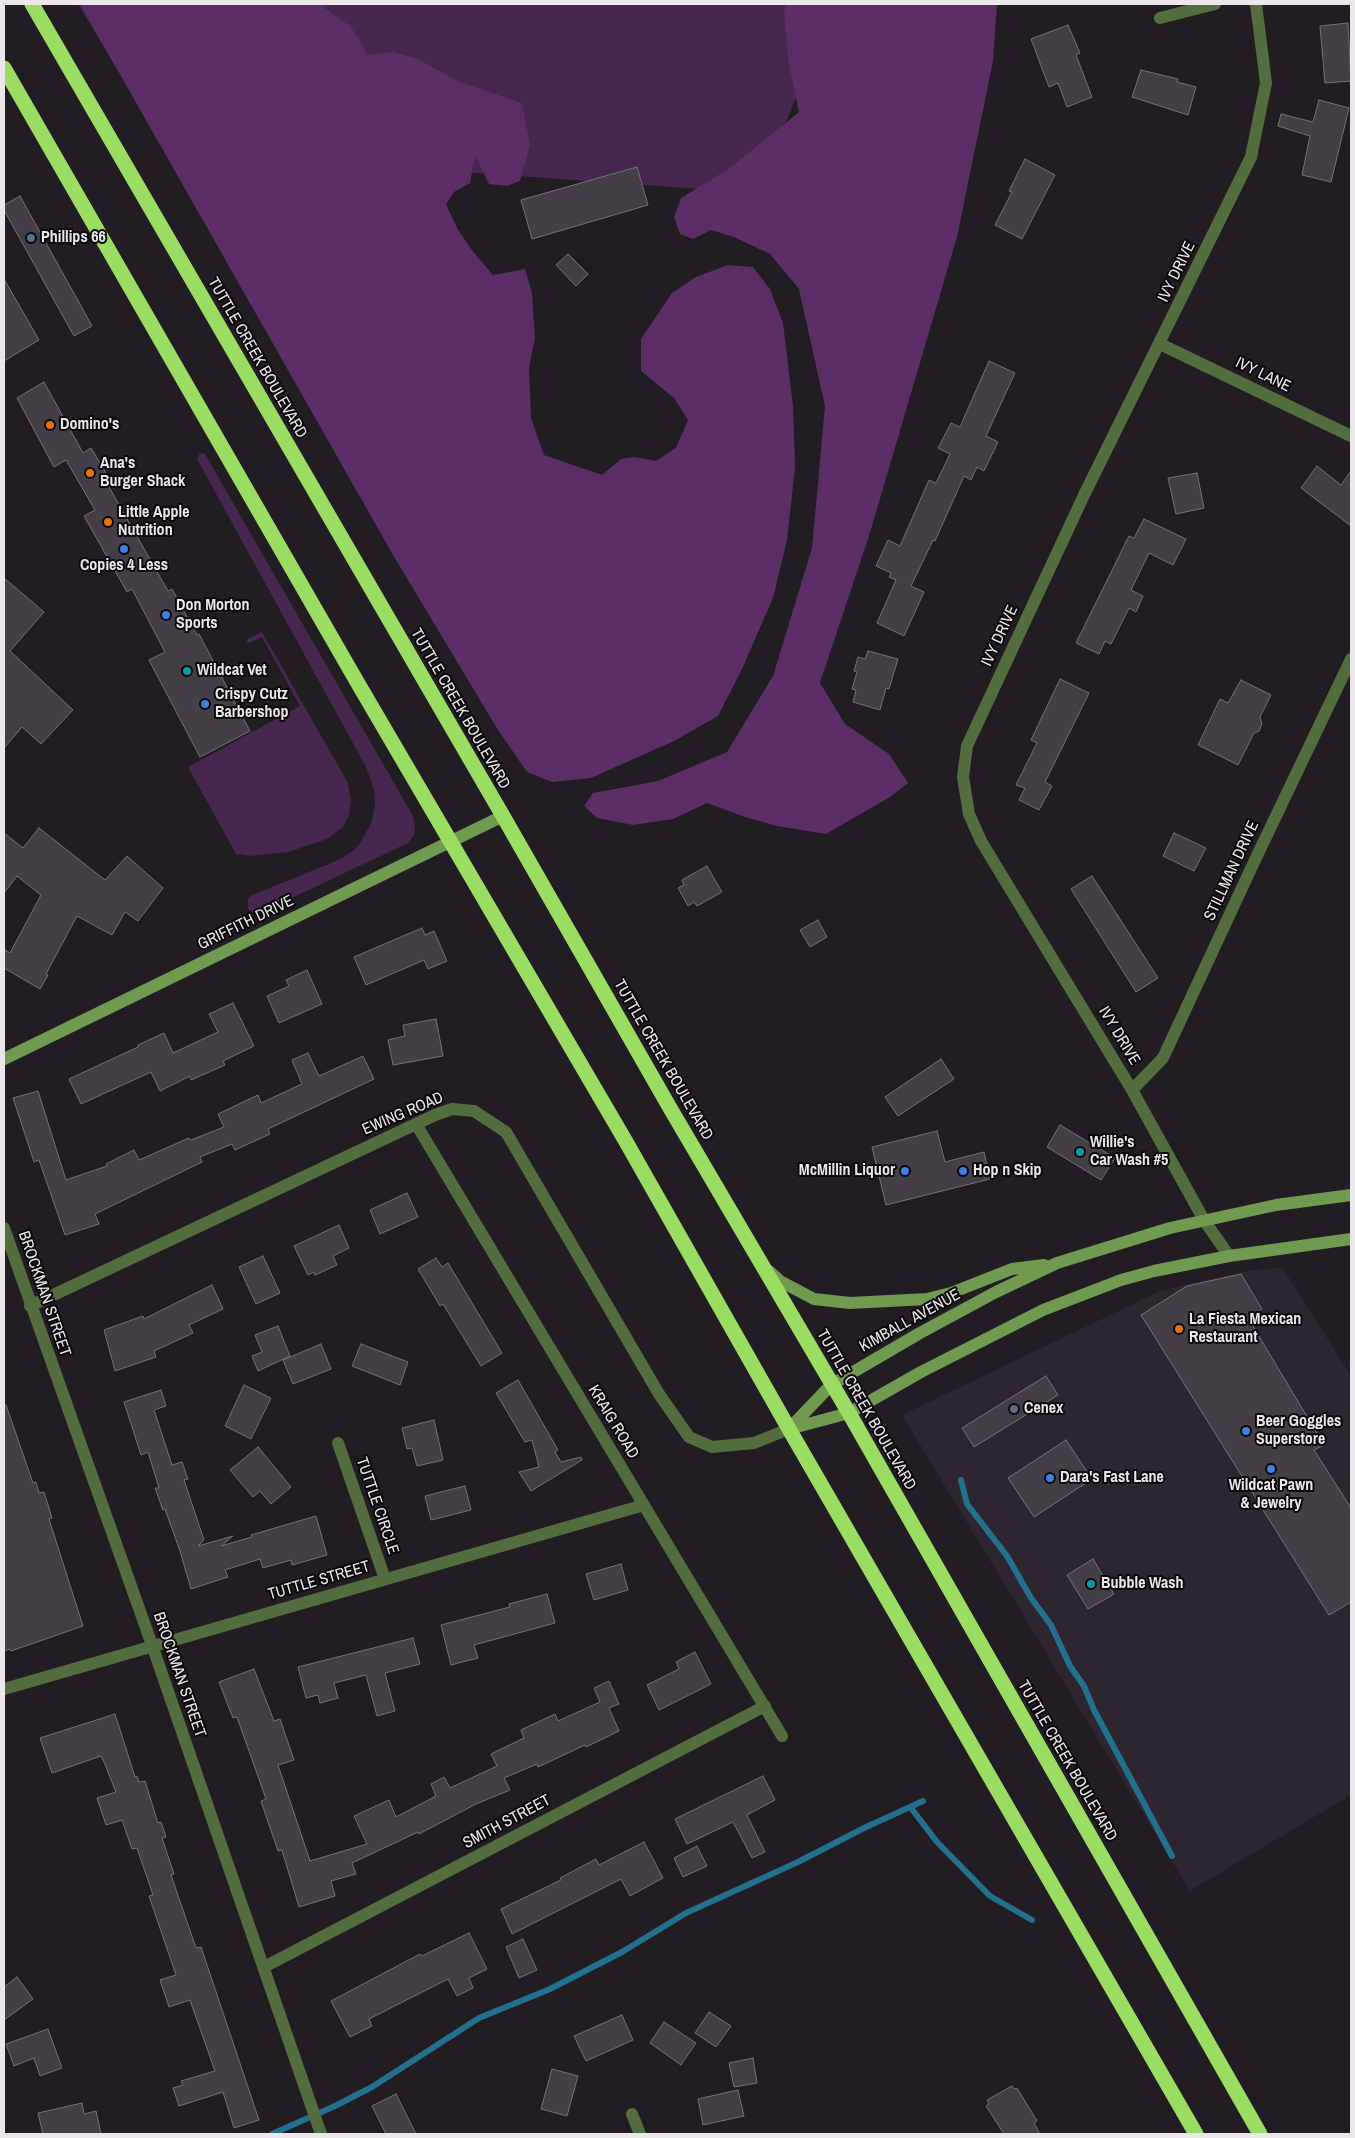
<!DOCTYPE html>
<style>
body{margin:0}
#map{position:relative;width:1355px;height:2138px;overflow:hidden;background:#211d23;font-family:"Archivo Narrow",sans-serif}
canvas{display:block}
.frame{position:absolute;inset:0;border:5px solid #ebe7eb;pointer-events:none}
</style>
<div id="map">
<canvas width="1355" height="2138"></canvas>
<div class="frame"></div>
</div>
<script>
const ctx = document.querySelector('canvas').getContext('2d');
ctx.lineJoin = 'round';
function fillPath(path, color) { ctx.fillStyle = color; ctx.fill(path, 'evenodd'); }
const shape = rows => new Path2D(rows.map(r => 'M' + r).join(''));
function trace(path, color, width, dash) { ctx.strokeStyle = color; ctx.lineWidth = width; ctx.lineCap = dash ? 'butt' : 'round'; ctx.setLineDash(dash || []); ctx.stroke(path); }
function label(font, color, halo, rows, align = 'center') {
  ctx.font = font + ' "Archivo Narrow",sans-serif'; ctx.lineWidth = 4; ctx.setLineDash([]); ctx.textBaseline = 'middle'; ctx.strokeStyle = halo; ctx.fillStyle = color; for (const [text, x, y, turn = 0] of rows) {
    ctx.save(); ctx.translate(x, y); ctx.rotate((+turn || 0) * Math.PI / 180); ctx.textAlign = isNaN(turn) ? turn : align; if (halo) ctx.strokeText(text, 0, 0); ctx.fillText(text, 0, 0); ctx.restore();
  }
}
fillPath(shape([
 [1283,1268,1351,1376,1351,1795,1190,1891,902,1415,1162,1290,1252,1270]
]), '#2d252f');
fillPath(shape([
 [78,4,834,4,757,193,166,151],
 [200,453,205,454,413,816,415,827,414,835,408,843,258,914,248,909,248,898,252,895,341,859,354,850,361,842,372,821,375,804,374,790,366,767,197,459],
 [262,632,348,783,351,800,349,815,343,827,327,839,288,852,250,856,236,854,188,767,300,706,262,637,249,643,247,642,247,639]
]), '#47264f');
fillPath(shape([
 [80,4,323,4,326,9,350,26,362,43,367,55,394,52,420,60,457,81,522,103,530,145,520,181,507,186,489,184,475,155,470,183,454,192,446,204,457,228,471,249,493,275,525,269,532,293,535,338,529,368,531,418,544,455,602,475,621,459,634,457,656,461,676,448,688,420,674,398,641,371,641,339,672,293,696,277,728,265,753,267,770,289,783,323,793,406,795,467,787,540,773,598,742,669,718,716,674,741,591,778,552,782,527,772,498,730,393,555],
 [786,4,997,4,993,61,957,237,869,536,820,683,845,724,889,754,908,783,890,797,826,834,777,826,745,817,707,803,673,819,633,825,597,818,584,806,593,793,658,781,727,752,773,676,812,548,825,406,799,289,770,254,734,237,711,230,693,239,680,234,674,217,681,198,730,168,799,112,788,59,784,9]
]), '#5c2d67');
trace(shape([
 [961,1480,967,1504,1007,1556,1031,1598,1051,1625,1070,1666,1084,1686,1094,1710,1172,1856],
 [911,1808,937,1842,990,1896,1032,1920],
 [272,2134,335,2106,372,2087,479,2018,550,1989,622,1952,686,1913,798,1862,864,1828,923,1801]
]), '#23708e', 6);
const building = shape([
 [1348,23,1351,81,1325,83,1320,26,1348,23],
 [1068,25,1080,53,1076,55,1092,97,1067,107,1058,83,1049,87,1031,39,1068,25],
 [1141,70,1178,79,1177,82,1196,87,1188,115,1132,97,1141,70],
 [1319,100,1349,108,1331,182,1302,175,1310,136,1278,126,1281,114,1313,122,1319,100],
 [1025,159,1055,175,1022,239,995,225,1012,192,1009,191,1025,159],
 [637,167,648,205,532,239,521,200,637,167],
 [20,196,92,326,74,336,4,210,4,205,20,196],
 [568,254,588,274,576,286,556,265,568,254],
 [4,279,39,340,4,361,4,279],
 [989,361,1015,373,986,436,998,442,984,471,977,467,971,480,964,476,935,541,933,540,911,586,924,592,904,636,877,623,896,580,889,577,891,573,876,566,888,540,900,546,929,480,936,483,950,454,938,448,951,423,960,427,989,361],
 [44,382,83,453,91,448,113,485,109,487,168,591,172,589,197,635,199,634,250,731,200,757,149,660,165,652,132,589,127,592,84,516,95,510,66,460,54,467,17,398,44,382],
 [1317,466,1341,485,1351,471,1351,526,1301,488,1317,466],
 [1197,473,1204,508,1176,514,1168,478,1197,473],
 [1144,519,1186,539,1173,565,1149,553,1131,590,1143,596,1136,612,1129,608,1111,644,1105,641,1099,654,1076,643,1129,536,1134,538,1144,519],
 [4,578,44,612,10,651,73,710,41,744,22,727,4,748,4,578],
 [868,651,898,659,889,689,886,688,880,710,853,702,856,690,852,689,857,672,854,671,858,657,865,659,868,651],
 [1060,679,1089,693,1045,782,1052,786,1039,810,1019,800,1025,788,1016,785,1037,743,1031,740,1060,679],
 [1241,680,1271,695,1260,717,1262,724,1259,731,1254,733,1238,765,1198,745,1220,699,1228,703,1241,680],
 [39,828,105,880,127,856,163,888,138,921,125,912,112,935,77,916,46,974,48,975,40,989,4,968,4,949,10,953,41,895,17,876,4,893,4,833,23,848,39,828],
 [1174,833,1206,848,1194,871,1163,856,1174,833],
 [707,866,722,892,697,906,694,902,688,906,678,888,684,885,682,880,707,866],
 [1092,876,1158,978,1136,992,1071,889,1092,876],
 [818,920,827,937,810,947,800,930,818,920],
 [422,928,425,935,434,931,447,961,428,969,424,960,366,985,354,957,422,928],
 [307,970,322,1004,279,1023,267,996,289,986,286,980,307,970],
 [233,1003,254,1046,223,1061,225,1065,191,1080,190,1076,160,1091,151,1072,81,1104,69,1079,138,1047,138,1045,164,1033,173,1053,218,1032,209,1014,233,1003],
 [436,1019,443,1056,393,1065,388,1040,405,1036,403,1025,436,1019],
 [308,1053,319,1076,363,1056,374,1079,268,1129,270,1134,235,1150,232,1144,200,1157,202,1162,95,1214,99,1224,65,1235,39,1160,34,1162,13,1098,38,1091,66,1180,107,1166,106,1164,134,1150,139,1160,189,1138,191,1140,224,1127,218,1114,258,1095,261,1103,302,1084,292,1060,308,1053],
 [941,1059,954,1079,898,1116,885,1097,941,1059],
 [1060,1125,1115,1158,1101,1180,1047,1147,1060,1125],
 [937,1131,945,1162,984,1152,990,1179,886,1205,872,1147,937,1131],
 [407,1193,418,1217,380,1234,370,1210,407,1193],
 [339,1225,349,1248,333,1256,337,1265,315,1275,314,1272,308,1275,294,1246,339,1225],
 [263,1256,280,1293,256,1304,239,1267,263,1256],
 [436,1258,442,1267,448,1263,502,1353,481,1366,443,1304,440,1306,418,1269,436,1258],
 [1241,1274,1262,1309,1248,1318,1324,1445,1314,1450,1351,1508,1351,1602,1329,1615,1141,1315,1187,1286,1241,1274],
 [212,1285,223,1309,189,1325,193,1333,154,1351,156,1357,115,1371,104,1330,143,1316,144,1319,212,1285],
 [278,1326,290,1356,258,1371,252,1356,262,1352,255,1335,278,1326],
 [321,1344,331,1369,293,1384,283,1360,321,1344],
 [361,1344,408,1362,400,1385,352,1366,361,1344],
 [1046,1376,1058,1395,974,1447,962,1428,1046,1376],
 [518,1380,558,1450,555,1452,561,1462,581,1457,582,1460,531,1491,519,1472,539,1467,532,1440,525,1442,496,1393,518,1380],
 [244,1385,271,1398,251,1439,225,1426,244,1385],
 [161,1390,166,1406,154,1410,172,1465,182,1462,188,1479,184,1480,204,1540,198,1546,233,1536,221,1546,252,1537,251,1535,316,1516,327,1555,292,1565,291,1560,263,1568,260,1559,225,1570,228,1577,191,1589,180,1551,165,1509,163,1510,155,1488,159,1488,148,1452,141,1455,124,1402,161,1390],
 [4,1405,6,1405,33,1483,36,1482,39,1493,44,1492,52,1518,49,1519,83,1626,11,1651,10,1649,4,1651,4,1405],
 [434,1420,443,1460,417,1466,412,1448,407,1449,402,1428,434,1420],
 [1066,1440,1092,1479,1034,1517,1008,1478,1066,1440],
 [258,1447,291,1487,271,1504,260,1491,253,1497,230,1470,258,1447],
 [465,1486,471,1510,431,1520,425,1496,465,1486],
 [1093,1559,1114,1594,1088,1609,1067,1575,1093,1559],
 [621,1564,628,1590,594,1600,586,1574,621,1564],
 [547,1594,555,1623,474,1645,478,1658,451,1665,441,1625,510,1607,509,1604,547,1594],
 [413,1638,420,1664,385,1673,395,1711,377,1716,366,1675,334,1683,338,1698,320,1703,318,1695,306,1698,298,1667,413,1638],
 [695,1652,711,1684,659,1710,647,1685,679,1669,676,1662,695,1652],
 [254,1669,274,1721,280,1719,294,1760,278,1765,310,1861,367,1844,354,1816,389,1800,396,1817,436,1796,431,1784,444,1777,450,1788,497,1766,491,1754,524,1738,521,1730,555,1714,558,1721,600,1702,594,1688,609,1681,619,1704,609,1708,619,1731,586,1747,585,1745,538,1767,537,1764,504,1778,510,1790,476,1804,419,1834,418,1832,352,1863,356,1874,331,1881,335,1896,299,1907,282,1850,278,1851,261,1801,266,1799,237,1717,233,1718,219,1682,254,1669],
 [115,1714,135,1777,137,1776,139,1782,145,1781,158,1823,161,1822,166,1837,162,1838,174,1874,171,1875,196,1948,201,1947,259,2120,234,2128,223,2092,179,2106,173,2088,183,2085,181,2081,215,2071,190,2000,169,2007,160,1980,176,1975,149,1896,153,1895,137,1848,132,1849,122,1820,106,1825,97,1798,116,1792,104,1762,101,1756,52,1773,40,1738,115,1714],
 [763,1776,775,1800,747,1815,765,1852,752,1858,733,1822,687,1844,675,1819,763,1776],
 [644,1842,663,1878,630,1896,621,1879,512,1934,501,1909,561,1880,560,1878,596,1859,599,1865,644,1842],
 [697,1846,707,1866,683,1877,674,1858,697,1846],
 [469,1933,487,1969,469,1978,473,1988,457,1996,448,1979,369,2019,372,2026,350,2037,331,2001,420,1954,422,1956,469,1933],
 [523,1939,537,1970,519,1978,506,1947,523,1939],
 [17,1977,33,1999,4,2020,4,1987,17,1977],
 [709,2012,731,2026,716,2047,695,2033,709,2012],
 [622,2015,633,2040,586,2061,574,2036,622,2015],
 [664,2022,696,2043,681,2065,650,2043,664,2022],
 [48,2029,62,2068,40,2076,34,2058,14,2066,6,2044,48,2029],
 [753,2058,757,2083,734,2087,729,2063,753,2058],
 [552,2069,578,2076,567,2116,541,2109,552,2069],
 [1012,2086,1014,2089,1017,2088,1037,2121,1034,2123,1040,2134,1004,2134,986,2106,989,2104,987,2100,1012,2086],
 [738,2090,744,2116,703,2125,698,2099,738,2090],
 [396,2094,416,2134,386,2134,372,2106,396,2094],
 [82,2103,84,2114,96,2111,101,2134,43,2134,38,2113,82,2103]
]);
fillPath(building, '#443f46');
trace(building, '#767078', 1);
trace(shape([
 [1160,18,1215,4],
 [1160,344,1351,436],
 [1132,1090,1163,1058,1255,860,1351,659],
 [416,1124,782,1736],
 [4,1228,152,1645,321,2134],
 [1229,1256,1204,1220,1132,1090,981,841,969,814,963,777,967,746,1085,493,1251,157,1266,83,1256,4],
 [30,1306,435,1115,452,1109,474,1111,506,1132,659,1394,689,1437,712,1447,754,1443,789,1429],
 [338,1443,385,1579],
 [4,1689,644,1505],
 [264,1967,765,1706],
 [632,2114,640,2134]
]), '#536d3f', 12);
trace(shape([
 [4,1059,503,816],
 [769,1271,780,1281,814,1299,850,1303,927,1299,951,1293,1012,1269,1044,1265],
 [789,1429,831,1385,920,1333,996,1292,1057,1263,1170,1228,1276,1205,1351,1195],
 [789,1429,849,1413,921,1372,1043,1310,1121,1280,1154,1271,1229,1256,1351,1239]
]), '#709a4f', 12);
trace(shape([
 [32,4,503,816,670,1108,849,1413,1260,2134],
 [4,68,356,680,625,1140,789,1429,1196,2134]
]), '#9bdd63', 15);
for (const [x, y, r, color] of [
 [31,238,5,"#5c6f8a"],
 [50,425,5,"#e8710a"],
 [90,473,5,"#e8710a"],
 [108,522,5,"#e8710a"],
 [124,549,5,"#3f7fe0"],
 [166,615,5,"#3f7fe0"],
 [187,671,5,"#0f9aa8"],
 [205,704,5,"#3f7fe0"],
 [1080,1152,5,"#0f9aa8"],
 [905,1171,5,"#3f7fe0"],
 [963,1171,5,"#3f7fe0"],
 [1179,1329,5,"#e8710a"],
 [1014,1409,5,"#5c6f8a"],
 [1246,1431,5,"#3f7fe0"],
 [1271,1469,5,"#3f7fe0"],
 [1050,1478,5,"#3f7fe0"],
 [1091,1584,5,"#0f9aa8"]
]) { const dot = new Path2D(); dot.arc(x, y, r, 0, 2 * Math.PI); ctx.fillStyle = color; ctx.fill(dot); trace(dot, '#0a080a', 2); }
label('bold 16px', '#ebe7eb', '#0a080a', [
 ["Phillips 66",41,238],
 ["Domino's",60,425],
 ["Ana's",100,464],
 ["Burger Shack",100,482],
 ["Little Apple",118,513],
 ["Nutrition",118,531],
 ["Copies 4 Less",124,566,"center"],
 ["Don Morton",176,606],
 ["Sports",176,624],
 ["Wildcat Vet",197,671],
 ["Crispy Cutz",215,695],
 ["Barbershop",215,713],
 ["Willie's",1090,1143],
 ["Car Wash #5",1090,1161],
 ["McMillin Liquor",895,1171,"right"],
 ["Hop n Skip",973,1171],
 ["La Fiesta Mexican",1189,1320],
 ["Restaurant",1189,1338],
 ["Cenex",1024,1409],
 ["Beer Goggles",1256,1422],
 ["Superstore",1256,1440],
 ["Dara's Fast Lane",1060,1478],
 ["Wildcat Pawn",1271,1486,"center"],
 ["& Jewelry",1271,1504,"center"],
 ["Bubble Wash",1101,1584]
], 'left');
label('16px', '#ebe7eb', '#0a080a', [
 ["IVY DRIVE",1177,272,-64],
 ["TUTTLE CREEK BOULEVARD",257,358,60],
 ["IVY LANE",1263,375,26],
 ["IVY DRIVE",1000,636,-65],
 ["TUTTLE CREEK BOULEVARD",460,709,60],
 ["STILLMAN DRIVE",1232,871,-65],
 ["GRIFFITH DRIVE",246,923,-26],
 ["IVY DRIVE",1119,1036,59],
 ["TUTTLE CREEK BOULEVARD",663,1060,60],
 ["EWING ROAD",403,1114,-23],
 ["BROCKMAN STREET",44,1294,71],
 ["KIMBALL AVENUE",910,1321,-29],
 ["TUTTLE CREEK BOULEVARD",866,1410,60],
 ["KRAIG ROAD",613,1422,59],
 ["TUTTLE CIRCLE",377,1506,71],
 ["TUTTLE STREET",319,1581,-16],
 ["BROCKMAN STREET",179,1675,71],
 ["TUTTLE CREEK BOULEVARD",1067,1761,60],
 ["SMITH STREET",507,1822,-28]
]);
</script>
